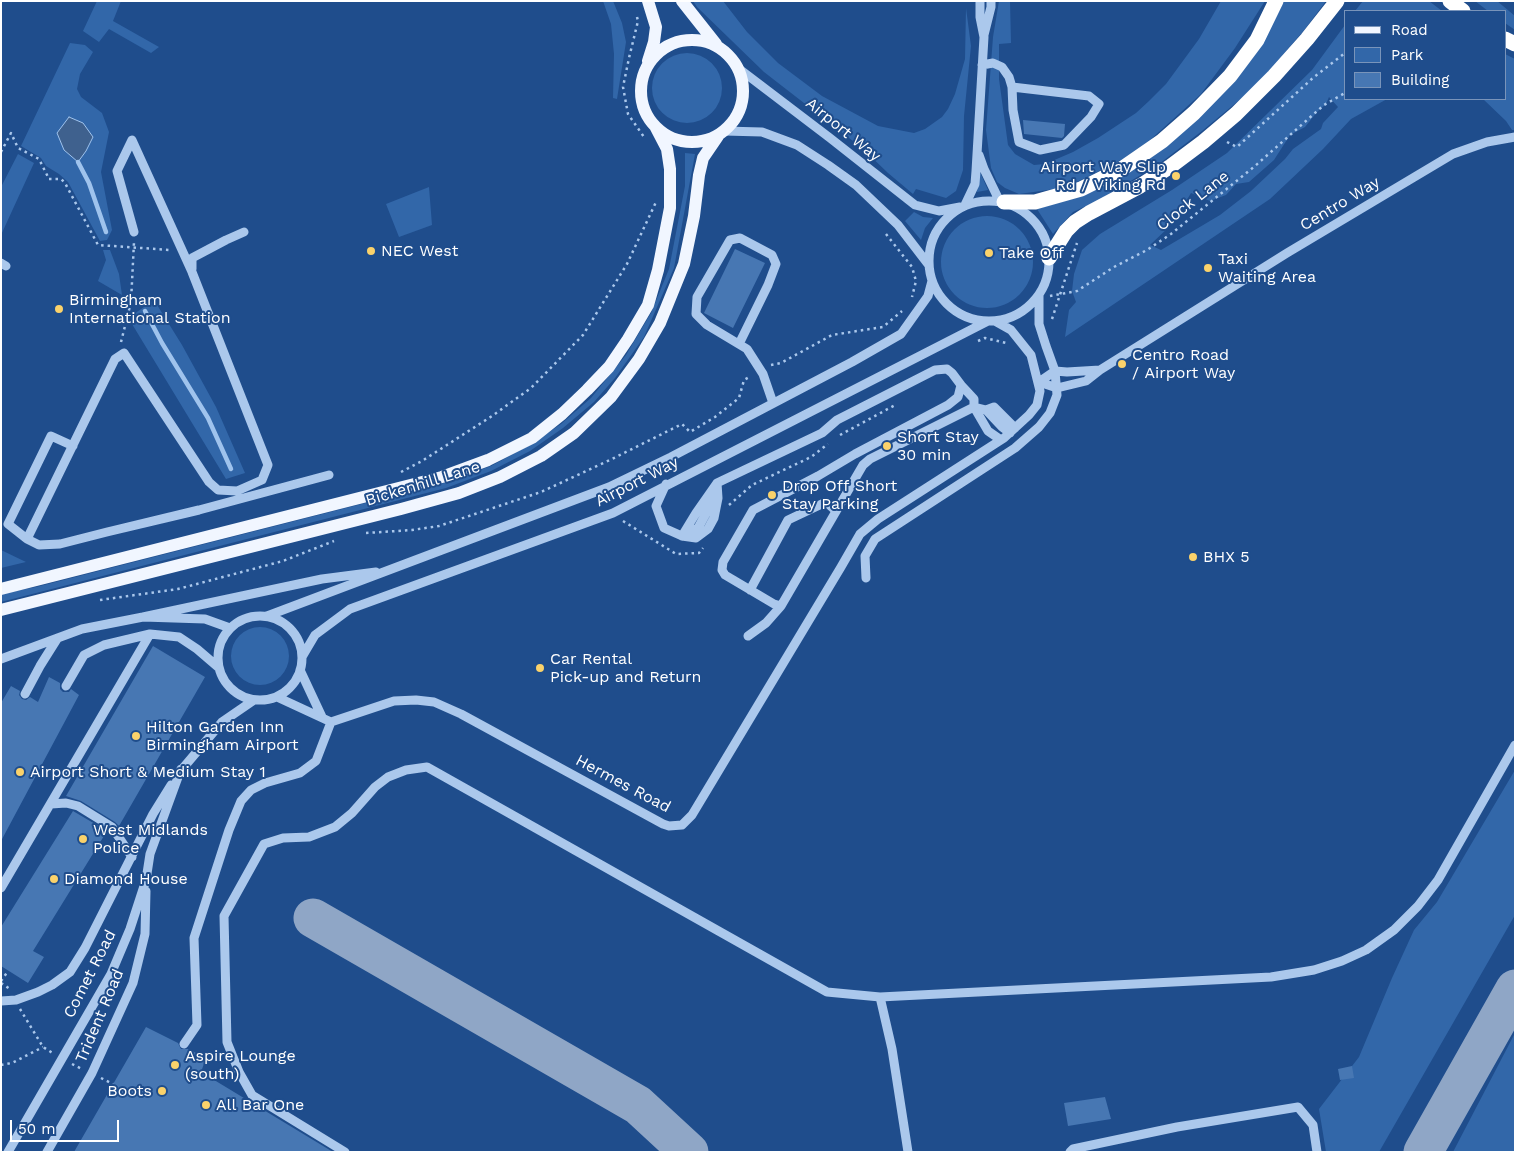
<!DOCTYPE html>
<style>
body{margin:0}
#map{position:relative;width:1516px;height:1153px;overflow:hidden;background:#1f4d8c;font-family:"Work Sans",sans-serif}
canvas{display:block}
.frame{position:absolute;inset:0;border:2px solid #fff;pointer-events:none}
.legend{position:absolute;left:1344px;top:10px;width:162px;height:90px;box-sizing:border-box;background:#1f4d8c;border:1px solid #7994ba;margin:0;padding:6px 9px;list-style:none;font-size:15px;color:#fff}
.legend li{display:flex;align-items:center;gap:10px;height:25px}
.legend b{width:25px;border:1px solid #7994ba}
.scale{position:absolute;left:10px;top:1120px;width:109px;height:22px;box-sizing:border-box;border:2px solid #fff;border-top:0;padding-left:6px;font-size:15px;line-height:18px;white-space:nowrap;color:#fff;-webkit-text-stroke:4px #1f4d8c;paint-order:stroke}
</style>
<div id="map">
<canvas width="1516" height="1153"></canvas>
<div class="frame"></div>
<ul class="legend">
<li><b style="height:6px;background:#f1f6ff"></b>Road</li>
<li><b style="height:14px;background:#3267a9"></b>Park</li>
<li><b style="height:14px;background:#4777b3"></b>Building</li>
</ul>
<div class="scale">50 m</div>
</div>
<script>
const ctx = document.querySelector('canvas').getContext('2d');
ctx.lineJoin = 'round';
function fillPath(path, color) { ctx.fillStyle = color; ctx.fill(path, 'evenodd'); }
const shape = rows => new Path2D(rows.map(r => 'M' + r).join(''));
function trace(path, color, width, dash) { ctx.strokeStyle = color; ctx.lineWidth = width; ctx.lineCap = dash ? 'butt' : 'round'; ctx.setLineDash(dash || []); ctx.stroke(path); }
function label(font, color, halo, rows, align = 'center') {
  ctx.font = font + ' "Work Sans",sans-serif'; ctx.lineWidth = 4; ctx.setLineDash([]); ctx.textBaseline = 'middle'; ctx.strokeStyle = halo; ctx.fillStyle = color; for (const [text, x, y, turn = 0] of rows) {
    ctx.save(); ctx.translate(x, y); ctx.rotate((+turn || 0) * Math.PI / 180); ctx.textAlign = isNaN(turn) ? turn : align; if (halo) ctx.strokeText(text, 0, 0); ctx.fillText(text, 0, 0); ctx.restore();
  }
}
fillPath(shape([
 [97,1,121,1,113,21,159,47,151,53,109,29,99,42,83,31],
 [603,1,613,1,622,23,626,42,617,99,613,98,614,54,611,24],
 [693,1,723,1,747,32,778,63,822,96,878,126,914,133,925,129,942,117,948,109,955,94,965,59,966,8,971,46,964,116,963,170,956,191,946,198,916,189,913,194,888,173,862,148,764,72,697,7],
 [999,1,1010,1,1011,43,999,44,999,79,1008,145,1015,154,1034,165,1045,164,1073,152,1098,138,1136,113,1149,101,1166,84,1199,39,1221,1,1265,1,1235,48,1201,94,1150,140,1123,159,1079,181,1055,189,1019,194,1005,188,997,182,991,168,986,130,993,37],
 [1284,1,1326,1,1305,29,1268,72,1243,97,1202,131,1159,164,1099,200,1073,212,1053,234,1037,209,1085,195,1252,59,1273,23],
 [1363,1,1429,1,1442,11,1355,11],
 [1475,1,1497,1,1515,16,1515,30,1505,23,1505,11,1488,11],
 [1345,25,1345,99,1387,99,1351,119,1323,149,1270,199,1065,337,1069,310,1076,302,1072,291,1074,274,1082,250,1100,234,1172,190,1227,153,1312,70],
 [1329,97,1338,107,1323,123,1321,129,1293,149,1285,159,1251,191,1220,215,1161,250,1150,245,1169,227,1172,213,1185,203,1191,193,1210,201,1226,195,1236,184,1249,182,1274,160,1290,135,1305,127,1317,112,1326,104],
 [70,43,85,45,93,52,80,74,77,89,81,97,102,113,109,132,101,172,112,230,107,240,100,241,68,182,59,174,46,166,41,158,21,146],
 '652 88a35 35 0 1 1 70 0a35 35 0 1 1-70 0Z',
 [1505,54,1515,59,1515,130,1512,130,1506,121,1483,99,1505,99],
 [685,153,695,154,674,268,644,337,615,378,594,402,563,428,530,451,491,471,446,488,1,602,1,594,36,587,444,483,491,466,528,446,561,424,591,398,626,355,651,313,669,269,685,186],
 [18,154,34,163,1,235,1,187],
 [979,170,988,190,977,192],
 [429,187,432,225,399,237,386,204],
 [914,212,923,217,933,218,925,228,921,240,905,221],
 '941 262a46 46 0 1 1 92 0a46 46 0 1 1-92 0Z',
 [103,250,110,250,119,274,122,295,98,281,106,260],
 [154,300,182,345,216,407,245,473,226,479,132,324,134,314],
 [1,550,26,562,1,568],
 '231 656a29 29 0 1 1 58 0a29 29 0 1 1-58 0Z',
 [1515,770,1515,915,1379,1152,1326,1152,1319,1109,1359,1057,1392,978,1414,930,1437,902],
 [1515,1033,1515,1152,1453,1152]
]), '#3267a9');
const water = shape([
 [69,117,83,123,93,137,86,151,78,162,64,150,57,133,69,117]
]);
fillPath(water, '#3f618e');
trace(water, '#9fc3ed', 1);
trace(shape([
 [78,162,89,183,106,232],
 [145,311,162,343,208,418,231,469]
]), '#9fc3ed', 4.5);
trace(shape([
 [313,918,638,1105,689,1152],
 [1423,1152,1515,989]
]), '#8fa6c6', 39);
fillPath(shape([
 [1023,120,1065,124,1064,136,1062,138,1024,134],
 [735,249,765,263,733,328,704,313],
 [153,646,205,677,119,826,115,822,81,801,66,796],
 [49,677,60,683,60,689,63,692,69,692,71,689,79,695,1,841,1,703,11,686,20,691,19,695,22,699,26,700,30,697,38,702],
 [73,811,107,831,33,951,44,957,28,983,1,966,1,927],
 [146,1027,178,1043,181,1049,188,1049,206,1058,201,1072,333,1152,74,1152],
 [1352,1066,1354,1078,1340,1080,1338,1069],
 [1105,1097,1111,1119,1068,1126,1064,1103]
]), '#4777b3');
trace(shape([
 [637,17,638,21,629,58,623,87,628,114,644,137],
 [1227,142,1237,147,1314,77,1345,53],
 [1,152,11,133,18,148,39,159,49,179],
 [49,179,61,179,65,183,98,245,170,250],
 [886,234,912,267,916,281,912,297],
 [1050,296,1077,291,1114,267,1147,250,1171,234,1255,166,1324,105,1345,93],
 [1052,319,1077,243],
 [978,341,985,338,1006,343],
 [121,342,131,302,134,242],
 [771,365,781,363,832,335,883,327,902,311],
 [840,435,897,404],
 [401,472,422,461,492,416,531,388,583,335,627,264,656,202],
 [729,505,752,485,811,457,828,444],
 [623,521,676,554,699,553,703,548],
 [366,533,412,530,439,526,541,492,614,458,682,424,690,432,715,417,739,398,744,380,751,376],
 [100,600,178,589,283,561,334,541],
 [1,981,8,971],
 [1,983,10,989],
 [20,1009,43,1047,54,1054],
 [72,1064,82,1069],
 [1,1065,12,1063,43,1047],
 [101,1078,113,1084]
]), '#abc8ec', 2.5, [2.5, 4]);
trace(shape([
 [984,35,991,7,991,1],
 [982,65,993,63,1002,67,1009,77,1012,87,1013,110,1019,142,1040,150,1064,145,1091,117,1099,104,1089,96,1012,87],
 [738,68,830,138,915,205,939,211,960,207],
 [724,131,762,132,797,145,828,165,856,185,898,225,928,264],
 [979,155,984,169,1000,202],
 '929 261a60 60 0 1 1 120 0a60 60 0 1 1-120 0Z',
 [965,205,975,184,976,171,984,37,980,17,980,1],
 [1,263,6,266],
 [192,269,192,258,226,240,244,232],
 [739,344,768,285,776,264,772,255,740,238,730,240,697,297,696,314,707,325,747,349,763,374,773,403],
 [1039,382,1057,388,1086,381,1100,370,1287,253,1453,154,1487,142,1515,137],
 [1039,382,1055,371,1067,372,1100,370],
 [961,385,974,399,974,407,986,410,1002,427,1010,433],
 [986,410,994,407,1015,428],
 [73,446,51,436,8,524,27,539,115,359,124,353,209,482,218,490,237,491,262,480,268,465,192,272,132,140,117,171,134,232],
 [666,484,656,506,664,528,682,536,696,513,717,483,822,433,837,420,935,370,947,369,952,373,961,385,958,397,948,405,855,454,818,476,753,510,723,562,722,570,725,575,774,604,781,606,863,465,870,459,974,407,988,431,1001,440],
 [682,536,696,538,708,529,714,518,718,498,717,483],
 [683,536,698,528,709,508,714,492],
 [27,539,39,545,60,544,107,532,199,510,329,475],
 [866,578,865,556,875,539,1015,448,1039,427,1050,413,1057,395,1055,371,1046,346,1039,324,1039,295],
 [750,590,788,520,826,502,836,511],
 [267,616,609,487,671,457,852,362,901,334,928,296,932,281],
 '218 658a42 42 0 1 1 84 0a42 42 0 1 1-84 0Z',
 [143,617,322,579,376,572],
 [748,636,766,623,781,606],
 [302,657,315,635,350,609,613,513,988,321],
 [1,659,82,629,143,617,205,619,230,628],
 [300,670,322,717],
 [66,686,84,655,104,645,150,634],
 [25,694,40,666,57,639],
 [277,697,331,722,394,701,416,700,434,702,461,714,663,824,669,826,682,825,692,815,841,567,860,534,878,519,1004,438,1029,415,1037,405,1040,391,1031,355,1011,330,995,321],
 [178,774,222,722,254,700],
 [51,804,66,803,78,806,112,827,132,857],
 [1,888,150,634,179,637,197,649,218,667],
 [880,997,1271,977,1314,970,1342,961,1366,950,1394,930,1418,906,1438,880,1515,745],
 [1,1001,16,1000,38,992,52,985,70,972,85,948,153,814,171,785],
 [184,1044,197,1025,194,938,229,830,241,801,251,790,265,783,300,773,316,761,331,722],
 [8,1152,111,974,130,929,146,880,150,854,181,769],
 [47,1152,92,1073,133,983,145,934,146,891],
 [345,1152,252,1095,239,1072,227,1042,224,916,264,844,283,838,309,837,335,827,352,813,375,787,388,777,406,770,427,767,827,992,880,997,892,1049,908,1152],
 [1070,1152,1073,1149,1177,1127,1298,1107,1313,1125,1317,1152]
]), '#abc8ec', 9);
trace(shape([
 [682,1,716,44],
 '641 91a51 51 0 1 1 102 0a51 51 0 1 1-102 0Z',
 [648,61,654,42,656,27,648,1],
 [1,589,442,477,488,460,532,438,562,414,587,390,609,367,628,339,648,305,658,270,670,208,670,169,667,149,655,126],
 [1,610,401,509,459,493,500,477,541,456,574,433,611,397,639,359,660,323,684,264,694,216,699,175,703,158,718,136]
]), '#f1f6ff', 12);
trace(shape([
 [1450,1,1463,11],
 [1505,39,1515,44],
 [1004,202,1035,202,1081,189,1123,168,1162,141,1194,113,1230,76,1257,40,1276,1],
 [1049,258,1066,231,1075,222,1089,213,1140,186,1171,166,1203,142,1236,114,1274,76,1307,39,1337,1]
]), '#fff', 15);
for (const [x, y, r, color] of [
 [1176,176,5,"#fad26b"],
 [371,251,5,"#fad26b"],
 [989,253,5,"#fad26b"],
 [1208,268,5,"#fad26b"],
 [59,309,5,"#fad26b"],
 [1122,364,5,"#fad26b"],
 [887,446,5,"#fad26b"],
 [772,495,5,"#fad26b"],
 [1193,557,5,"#fad26b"],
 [540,668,5,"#fad26b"],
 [136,736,5,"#fad26b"],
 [20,772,5,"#fad26b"],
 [83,839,5,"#fad26b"],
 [54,879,5,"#fad26b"],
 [175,1065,5,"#fad26b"],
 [162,1091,5,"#fad26b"],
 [206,1105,5,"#fad26b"]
]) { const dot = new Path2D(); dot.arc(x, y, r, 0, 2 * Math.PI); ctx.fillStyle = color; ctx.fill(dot); trace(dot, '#1f4d8c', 2); }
label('16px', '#fff', '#1f4d8c', [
 ["Airport Way",843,130,39],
 ["Clock Lane",1193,201,-38],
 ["Centro Way",1340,204,-31],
 ["Airport Way",637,482,-27],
 ["Bickenhill Lane",423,484,-17],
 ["Hermes Road",623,784,28],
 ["Comet Road",90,974,-63],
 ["Trident Road",100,1016,-67]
]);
label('16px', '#fff', '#1f4d8c', [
 ["Airport Way Slip",1166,167,"right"],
 ["Rd / Viking Rd",1166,185,"right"],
 ["NEC West",381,251],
 ["Take Off",999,253],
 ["Taxi",1218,259],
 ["Waiting Area",1218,277],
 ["Birmingham",69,300],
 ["International Station",69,318],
 ["Centro Road",1132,355],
 ["/ Airport Way",1132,373],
 ["Short Stay",897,437],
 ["30 min",897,455],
 ["Drop Off Short",782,486],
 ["Stay Parking",782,504],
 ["BHX 5",1203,557],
 ["Car Rental",550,659],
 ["Pick-up and Return",550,677],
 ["Hilton Garden Inn",146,727],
 ["Birmingham Airport",146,745],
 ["Airport Short & Medium Stay 1",30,772],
 ["West Midlands",93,830],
 ["Police",93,848],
 ["Diamond House",64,879],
 ["Aspire Lounge",185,1056],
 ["(south)",185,1074],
 ["Boots",152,1091,"right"],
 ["All Bar One",216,1105]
], 'left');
</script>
